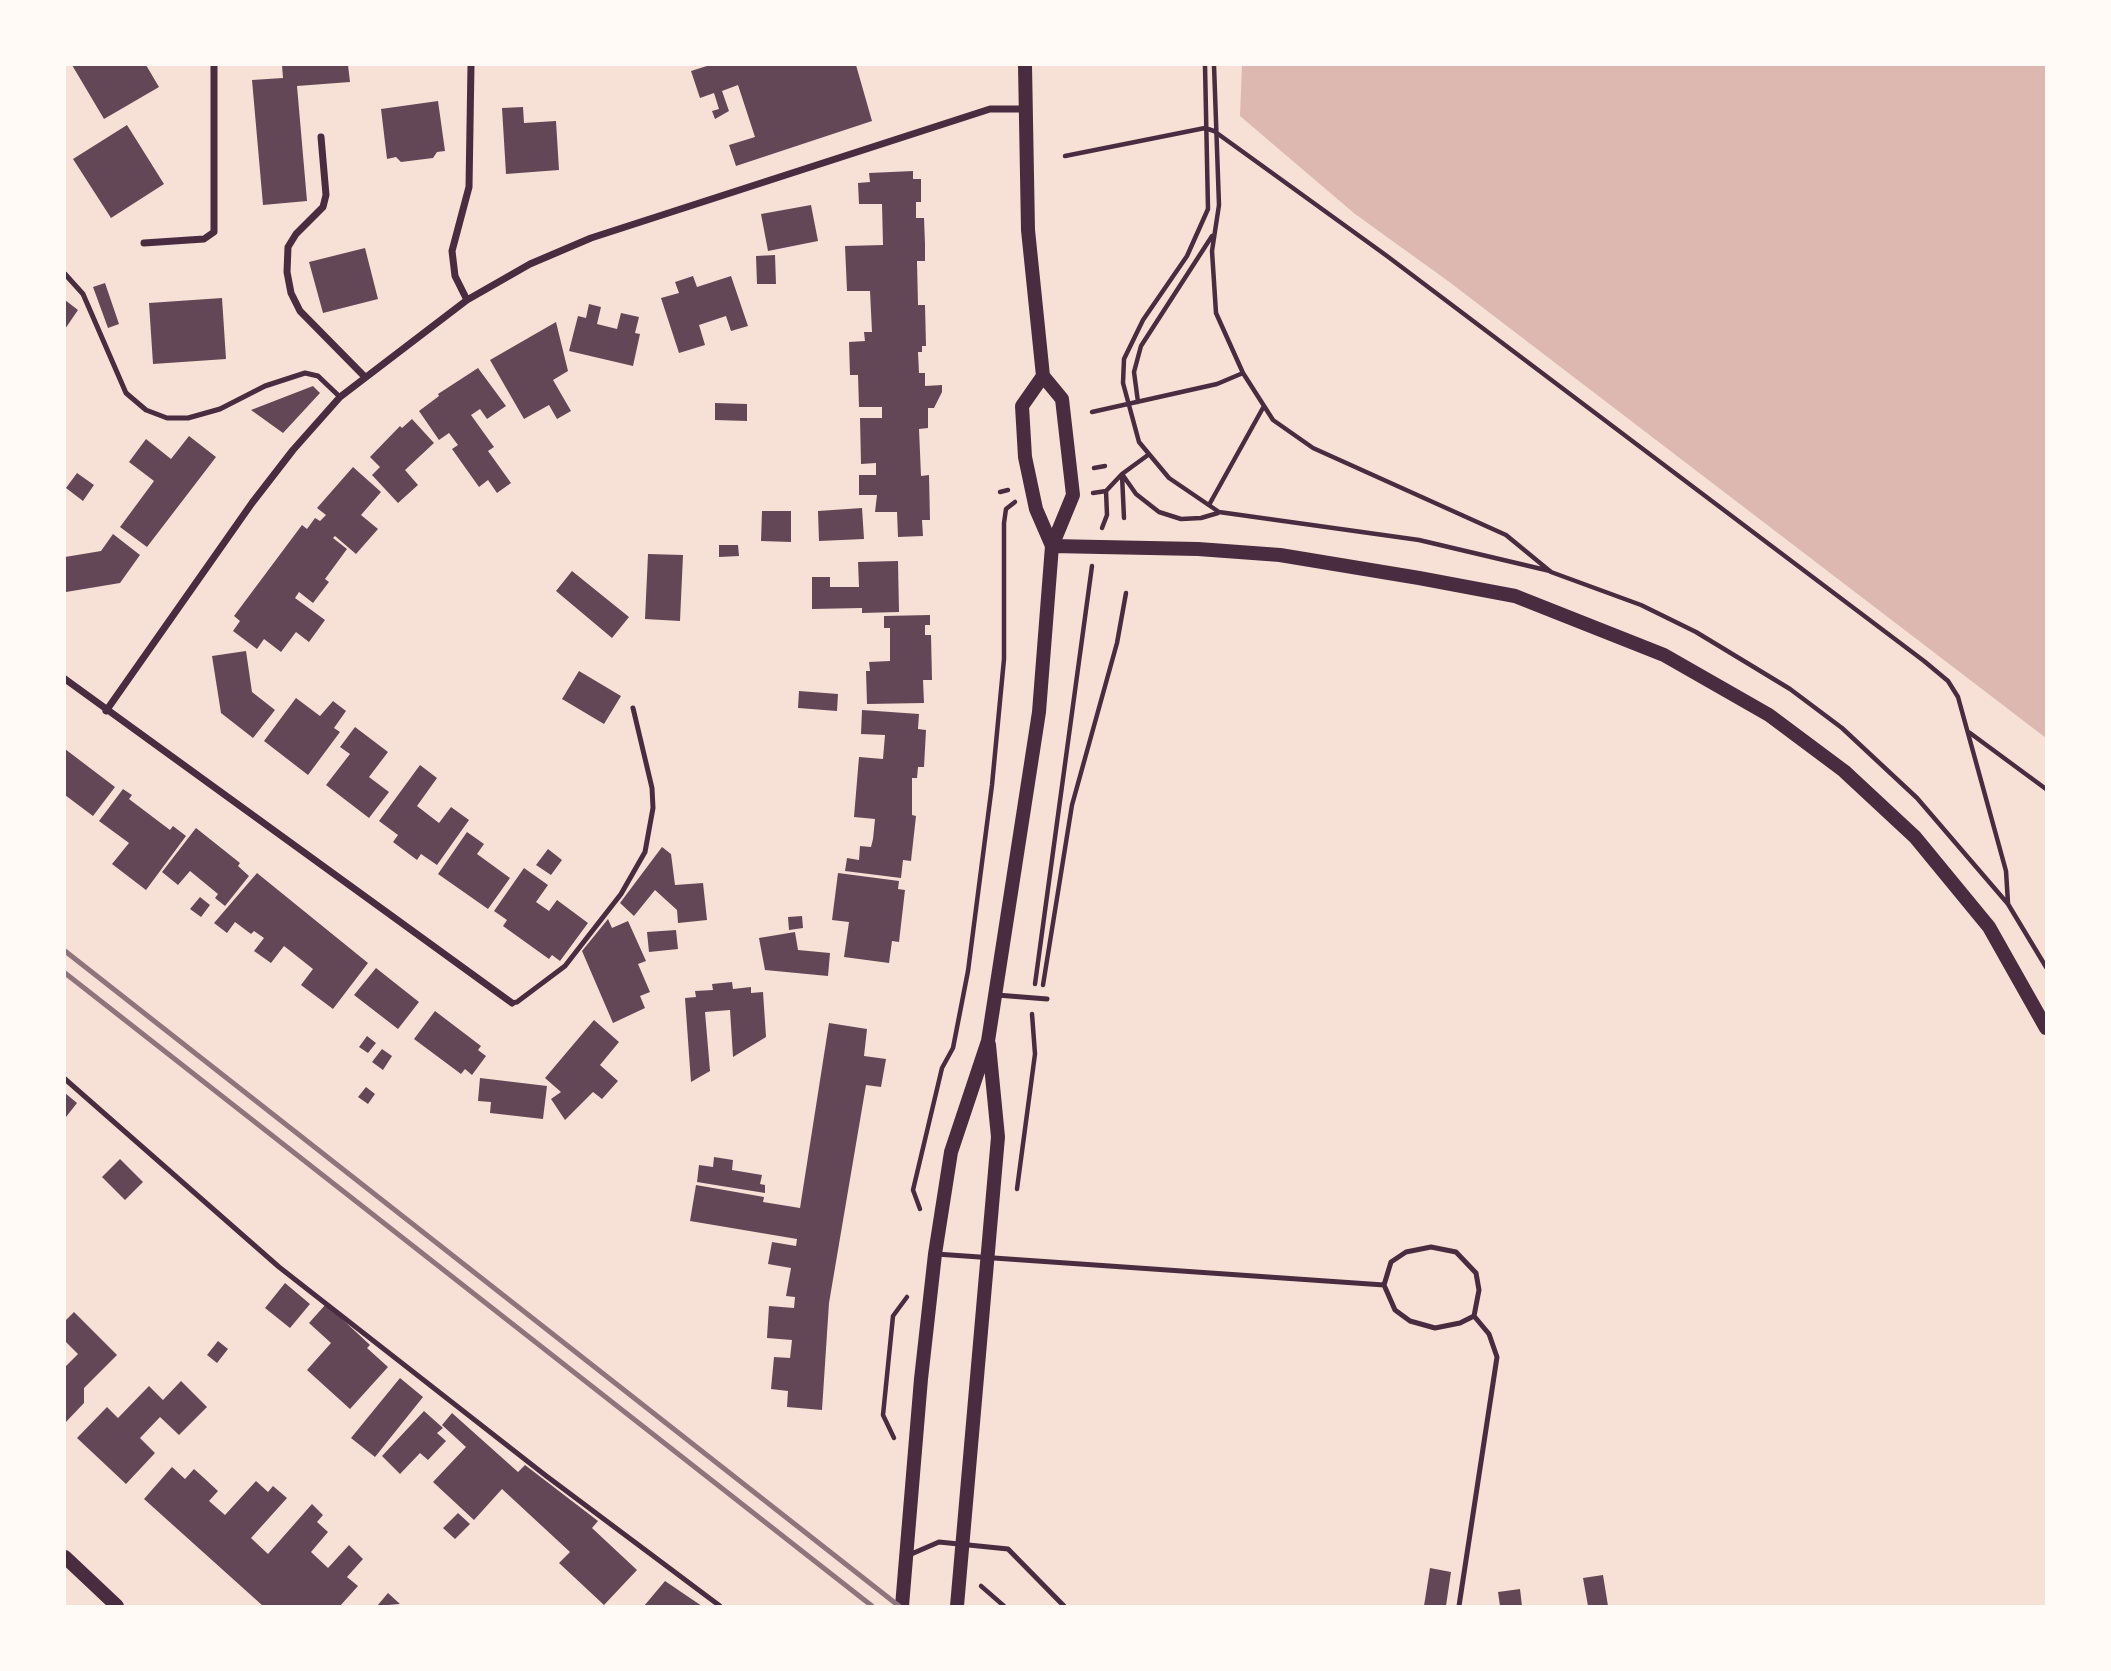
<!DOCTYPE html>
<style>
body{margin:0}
#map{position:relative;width:2111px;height:1671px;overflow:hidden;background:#f7e1d7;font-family:"PT Serif",serif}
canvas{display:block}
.frame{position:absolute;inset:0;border:66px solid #fffaf5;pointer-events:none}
</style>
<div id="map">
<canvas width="2111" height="1671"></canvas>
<div class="frame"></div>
</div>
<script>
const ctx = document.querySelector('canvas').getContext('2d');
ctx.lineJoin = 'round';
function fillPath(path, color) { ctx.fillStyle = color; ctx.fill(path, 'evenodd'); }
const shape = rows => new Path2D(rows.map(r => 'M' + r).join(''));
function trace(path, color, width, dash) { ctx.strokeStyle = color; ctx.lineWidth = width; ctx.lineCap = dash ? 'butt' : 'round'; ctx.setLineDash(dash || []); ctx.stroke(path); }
fillPath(shape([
 [1242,65,2046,65,2046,738,1448,281,1355,214,1240,116]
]), '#dcb8b0');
fillPath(shape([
 [72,65,146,65,159,87,104,119],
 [282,65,348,65,350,82,297,86,307,201,263,205,252,80,283,78],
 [710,65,856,65,872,121,736,166,729,145,755,137,738,85,722,91,729,111,715,119,712,111,719,109,714,93,700,98,691,71],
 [438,101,445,151,437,152,433,158,401,162,396,157,387,159,381,109],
 [523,107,524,123,556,121,559,170,506,174,502,108],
 [127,125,164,184,111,218,73,159],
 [913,171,913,179,921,179,921,202,916,202,916,218,924,218,925,244,925,261,917,261,918,305,925,305,926,346,922,346,922,352,918,352,919,373,925,373,925,386,942,385,942,392,934,408,928,408,928,428,919,429,921,476,929,475,930,520,922,520,923,536,898,537,897,512,875,512,877,495,859,495,859,475,876,475,876,463,861,464,860,418,882,418,882,407,859,407,858,375,850,375,849,342,865,341,864,332,872,332,870,291,847,291,845,246,883,245,882,204,859,204,858,183,870,182,869,173],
 [811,205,818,241,768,251,761,214],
 [365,248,378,299,323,313,309,262],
 [775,255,776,284,757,284,756,256],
 [693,276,697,287,731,276,748,326,731,331,726,316,699,325,705,345,679,353,661,298,679,293,675,282],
 [105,283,119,324,108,328,93,287],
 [222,298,226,359,153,364,149,303],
 [65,300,78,310,65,329],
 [589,304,601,307,597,324,617,329,621,313,639,317,635,333,640,334,633,366,569,351,578,316,586,318],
 [556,322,568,371,553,380,571,411,557,419,549,405,524,419,490,360],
 [478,368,506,406,487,419,480,409,471,415,494,447,488,451,511,483,497,493,488,480,479,487,452,449,458,445,449,433,439,440,419,411,439,396,438,394],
 [313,386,320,393,283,433,251,410],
 [715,403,747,404,747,421,715,420],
 [412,419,434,443,405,470,418,485,398,503,372,475,380,467,370,457,400,426,402,428],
 [189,436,216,457,147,547,120,527,154,481,129,462,146,439,171,459],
 [353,467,381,492,361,515,378,529,356,554,335,536,333,538,347,549,325,579,329,582,313,603,299,592,295,598,325,620,309,642,296,632,281,652,264,639,257,649,233,631,240,621,234,616,302,525,307,529,315,518,320,521,326,515,317,508],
 [77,473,94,485,83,501,66,488],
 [862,508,864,539,819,541,818,511],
 [762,511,791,511,791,542,761,541],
 [113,534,140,555,120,583,66,592,65,557,101,551],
 [719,545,738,545,739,556,719,557],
 [648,554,683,555,680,621,645,619],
 [898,561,899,612,862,613,862,608,812,609,812,577,830,577,830,587,859,587,858,562],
 [572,571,629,617,612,638,556,591],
 [930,615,930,625,925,625,925,635,931,635,932,680,923,680,924,703,867,704,866,671,870,671,869,662,890,661,890,628,884,628,884,616],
 [246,651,252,692,275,710,253,738,221,713,212,656],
 [579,671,621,696,604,724,562,699],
 [799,691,838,694,837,711,798,708],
 [296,698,320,716,333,701,346,711,334,728,340,732,308,775,264,741],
 [862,710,919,714,918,729,926,730,924,767,918,767,917,778,912,778,912,815,916,816,911,861,903,860,901,878,845,871,847,858,859,860,860,846,871,847,873,839,875,819,854,817,859,757,883,759,885,735,861,734],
 [355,727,388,752,369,777,389,792,369,818,326,785,350,754,340,747],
 [65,749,115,787,93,816,65,795],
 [420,765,437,778,417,806,439,823,451,807,469,820,437,865,421,854,417,860,393,842,398,835,379,821],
 [123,789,132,795,129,799,170,830,173,826,186,836,146,890,112,864,129,843,99,821],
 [196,828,240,863,238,866,249,876,225,906,215,898,218,894,190,871,178,885,162,872],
 [467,832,484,844,477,854,510,878,488,909,438,874],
 [662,847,671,854,675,885,703,883,707,920,678,923,677,910,655,890,634,916,620,903],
 [548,849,562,860,551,875,536,865],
 [524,868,548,885,536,902,549,911,557,900,588,923,560,961,552,955,549,959,503,926,507,920,494,911],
 [257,873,368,963,333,1009,301,985,313,969,284,946,271,963,254,951,264,938,254,931,251,934,235,922,227,933,214,923],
 [838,873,899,881,898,889,905,890,899,942,892,941,889,963,844,957,849,922,832,920],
 [200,897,210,905,201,917,190,909],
 [802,916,803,928,789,930,788,917],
 [608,919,612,928,628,921,646,961,638,964,650,992,640,996,645,1008,613,1023,582,951],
 [676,930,678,949,649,952,647,932],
 [795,932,798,950,830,953,828,976,765,970,759,938],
 [376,968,419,1002,398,1029,354,995],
 [732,982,733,989,751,987,751,993,763,992,766,1037,733,1057,730,1010,705,1012,710,1071,691,1082,685,998,696,997,695,991,713,990,712,984],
 [435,1011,481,1046,478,1050,486,1056,472,1075,465,1069,461,1074,414,1039],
 [594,1020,619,1042,600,1065,618,1081,602,1099,593,1092,565,1120,551,1099,561,1092,545,1078],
 [829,1023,867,1029,864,1056,886,1059,881,1087,866,1085,829,1303,822,1410,787,1407,788,1391,771,1389,774,1357,790,1358,792,1340,767,1338,769,1306,794,1308,795,1297,786,1296,791,1268,768,1264,772,1242,796,1246,797,1239,690,1221,696,1185,764,1197,763,1202,800,1208],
 [367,1036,376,1043,368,1053,359,1047],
 [382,1049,392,1056,383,1070,372,1062],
 [480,1078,547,1086,543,1119,490,1113,491,1102,478,1101],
 [366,1087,375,1094,368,1104,358,1097],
 [65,1093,77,1103,66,1117,65,1115],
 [714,1157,733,1160,732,1170,762,1175,760,1184,765,1185,765,1193,697,1182,699,1165,713,1167],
 [120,1159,143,1182,125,1200,102,1177],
 [285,1283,310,1304,290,1328,265,1308],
 [326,1304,370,1345,367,1348,388,1367,350,1409,307,1370,331,1343,309,1323],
 [74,1312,117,1355,84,1388,84,1403,65,1423,65,1367,78,1354,65,1341,65,1321],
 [218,1341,228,1349,217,1363,207,1355],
 [400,1378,423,1397,375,1457,351,1438],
 [181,1381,207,1407,179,1435,160,1417,140,1438,155,1453,126,1484,77,1438,107,1407,118,1418,149,1386,163,1400],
 [424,1411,443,1428,437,1433,446,1441,428,1460,420,1453,400,1474,382,1456],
 [452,1413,518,1472,525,1465,598,1521,592,1528,637,1570,604,1605,559,1563,570,1552,502,1489,474,1520,433,1482,466,1447,442,1425],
 [172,1467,185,1479,194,1469,204,1478,218,1491,209,1501,225,1515,256,1481,268,1492,273,1486,287,1498,251,1538,268,1554,312,1504,323,1515,317,1522,328,1532,311,1552,328,1568,349,1545,363,1559,347,1577,358,1586,340,1606,263,1606,144,1499],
 [458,1513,470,1524,455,1539,443,1528],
 [1430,1568,1451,1572,1446,1606,1424,1606],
 [1603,1575,1608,1606,1588,1606,1583,1578],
 [665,1581,690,1598,702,1606,644,1606],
 [1520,1589,1522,1606,1500,1606,1498,1592],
 [388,1593,400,1604,377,1606]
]), '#644757');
trace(shape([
 [1205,65,1208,209,1187,256,1143,320,1124,359,1123,383,1139,442,1169,478,1219,512,1419,540,1550,571],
 [1214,65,1219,205,1212,251,1216,313,1243,373,1273,420,1313,448,1506,535,1551,572,1641,605,1696,632,1790,689,1842,728,1917,798,2008,904,2046,967],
 [1065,156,1205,128,1214,131,1387,256,1924,661,1948,681,1958,697,2006,871,2008,903],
 [1138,402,1134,372,1141,346,1212,236],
 [1092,412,1217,384,1243,373],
 [1094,468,1105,466],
 [1122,474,1136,494,1159,512,1181,519,1201,518,1218,513],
 [1122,475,1124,518],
 [1000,492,1008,490],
 [1093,493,1106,491,1122,474,1148,455],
 [1209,505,1264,406],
 [1102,528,1107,515,1106,491],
 [1970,733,2046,789],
 [1035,984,1092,566],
 [1043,985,1072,805,1117,643,1126,593],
 [1017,1189,1035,1054,1032,1014],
 [920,1209,913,1190,942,1068,953,1048,968,971,992,785,1004,659,1004,523,1006,509,1015,502],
 [894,1438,883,1415,893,1316,907,1297],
 [981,1586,1004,1606]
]), '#4a2c40', 4.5);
trace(shape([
 [65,274,83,294,126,393,146,410,167,418,188,418,220,409,265,386,305,373,318,376,340,397],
 [997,995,1047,999],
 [512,1003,517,1002,565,966,621,894,645,852,653,808,652,788,633,708],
 [65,1079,279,1267,545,1475,720,1606],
 [936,1254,1384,1285,1391,1262,1406,1252,1431,1247,1456,1252,1476,1273,1479,1290,1474,1316,1460,1323,1435,1328,1410,1321,1395,1310,1384,1285],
 [909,1555,939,1542,1008,1549,1064,1606],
 [1459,1606,1497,1357,1489,1334,1474,1316]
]), '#4a2c40', 5);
trace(shape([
 [321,137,326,195,323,207,296,234,288,247,287,272,291,293,300,311,364,376],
 [144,243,204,239,214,232,214,65],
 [467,300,455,276,452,251,469,187,471,65],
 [65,679,512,1003],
 [106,711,252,503,293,450,340,397,467,300,530,264,591,238,990,109,1025,109]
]), '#4a2c40', 7);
trace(shape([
 [1043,376,1022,406,1025,457,1036,509,1052,546],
 [1052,546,1198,549,1280,555,1419,578,1515,596,1664,655,1769,715,1844,771,1915,837,1989,927,2046,1028],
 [65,1557,117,1606],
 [902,1606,921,1379,935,1254,951,1152,988,1041,1039,712,1052,546,1073,495,1062,399,1043,376,1028,230,1025,65],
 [957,1606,998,1137,989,1045]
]), '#4a2c40', 14);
trace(shape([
 [65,951,899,1606],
 [65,973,872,1606]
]), '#8f747c', 5);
</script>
